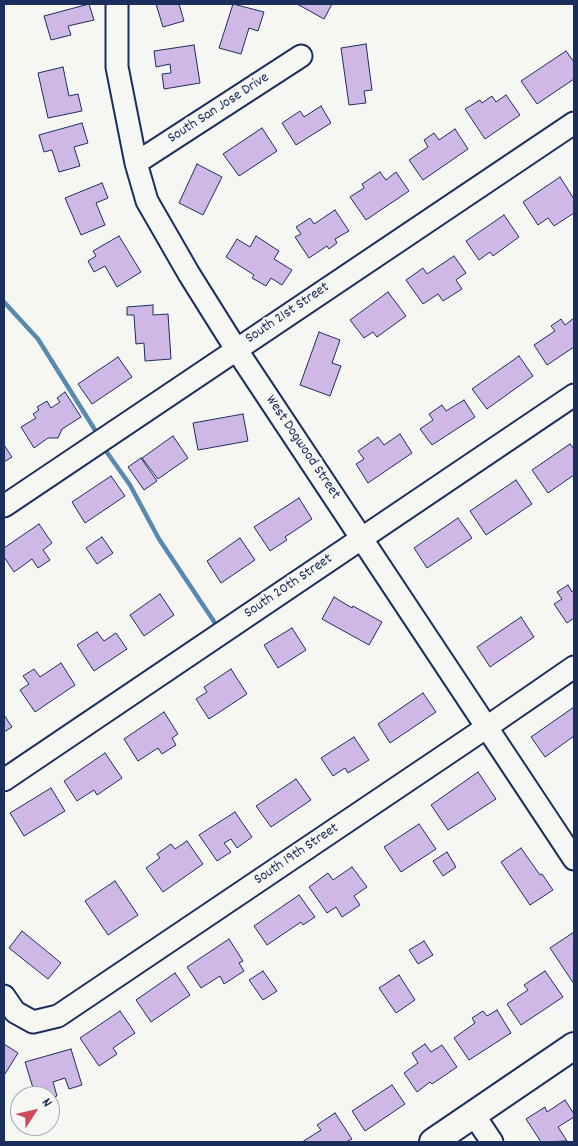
<!DOCTYPE html>
<style>
body{margin:0}
#map{position:relative;width:578px;height:1146px;overflow:hidden;background:#f6f6f2;font-family:Dekko,sans-serif}
canvas{display:block}
.frame{position:absolute;inset:0;border:5px solid #1b2f5e;pointer-events:none}
.north{position:absolute;left:10px;top:1086px;width:50px;height:50px;box-sizing:border-box;background:#f6f6f2;border:1px solid #9ea6b7;border-radius:50%;rotate:55deg;font-size:14px;font-weight:700;line-height:20px;text-align:center;color:#1b2f5e}
.north::after{content:'';display:block;margin:auto;width:18px;height:22px;background:#d1495b;clip-path:polygon(50% 0,100% 100%,50% 72%,0 100%)}
</style>
<div id="map">
<canvas width="578" height="1146"></canvas>
<div class="frame"></div>
<div class="north">N</div>
</div>
<script>
const ctx = document.querySelector('canvas').getContext('2d');
ctx.lineJoin = 'round';
const shape = rows => new Path2D(rows.map(r => 'M' + r).join(''));
function trace(path, color, width, dash) { ctx.strokeStyle = color; ctx.lineWidth = width; ctx.lineCap = dash ? 'butt' : 'round'; ctx.setLineDash(dash || []); ctx.stroke(path); }
function fillPath(path, color) { ctx.fillStyle = color; ctx.fill(path, 'evenodd'); }
function label(font, color, halo, rows, align = 'center') {
  ctx.font = font + ' Dekko,sans-serif'; ctx.lineWidth = 5; ctx.setLineDash([]); ctx.textBaseline = 'middle'; ctx.strokeStyle = halo; ctx.fillStyle = color; for (const [text, x, y, turn = 0] of rows) {
    ctx.save(); ctx.translate(x, y); ctx.rotate((+turn || 0) * Math.PI / 180); ctx.textAlign = isNaN(turn) ? turn : align; if (halo) ctx.strokeText(text, 0, 0); ctx.fillText(text, 0, 0); ctx.restore();
  }
}
trace(shape([
 [4,302,38,339,95,430],
 [106,451,130,485,159,539,215,623]
]), '#598aae', 4.5);
const building = shape([
 [89,4,94,20,68,26,71,35,51,40,44,16,89,4],
 [156,4,179,4,184,21,163,27,156,4],
 [233,4,264,12,258,31,249,28,241,54,219,48,233,4],
 [297,4,332,4,324,19,297,4],
 [366,44,372,90,364,91,366,103,349,105,341,48,366,44],
 [194,45,200,83,164,89,162,74,171,73,170,64,156,67,154,51,194,45],
 [566,51,574,62,574,79,537,104,521,81,566,51],
 [63,67,69,96,78,94,82,111,48,118,38,73,63,67],
 [506,95,520,115,485,139,465,109,480,100,482,103,492,96,496,102,506,95],
 [321,106,331,123,296,145,282,123,300,111,304,117,321,106],
 [82,123,88,143,74,147,80,166,59,172,52,150,44,152,39,135,82,123],
 [262,128,277,151,239,176,223,154,262,128],
 [455,129,468,149,423,180,409,160,428,147,424,140,434,133,439,140,455,129],
 [197,164,222,177,203,215,179,203,197,164],
 [380,172,386,180,396,172,409,191,366,220,350,197,364,188,362,184,380,172],
 [560,177,574,199,574,213,554,226,548,218,538,225,523,202,560,177],
 [102,183,108,198,96,203,105,225,81,235,65,198,102,183],
 [335,210,349,231,335,239,337,243,329,249,327,246,309,258,295,237,301,234,296,227,310,218,314,224,335,210],
 [504,215,519,237,493,256,490,252,479,260,466,241,504,215],
 [119,236,141,272,117,287,105,266,94,272,88,261,96,256,93,251,119,236],
 [256,236,279,251,274,259,292,270,282,285,271,278,266,286,252,278,254,275,226,257,237,239,250,247,256,236],
 [454,256,466,273,456,280,462,289,443,301,438,294,423,304,406,280,423,268,427,274,454,256],
 [388,292,406,316,377,337,373,332,364,338,350,320,388,292],
 [153,305,153,315,168,314,171,359,145,361,144,343,136,344,134,315,127,315,127,307,153,305],
 [574,318,574,347,547,365,534,345,555,331,551,326,561,319,565,325,574,318],
 [319,332,340,340,332,363,341,366,330,396,300,385,319,332],
 [519,356,533,376,487,409,472,389,519,356],
 [118,357,132,377,92,404,78,384,118,357],
 [65,392,81,417,62,429,58,438,48,438,34,448,21,427,36,418,33,414,39,410,37,407,47,401,51,408,60,402,57,398,65,392],
 [464,400,475,417,432,445,420,429,433,420,429,414,442,405,446,411,464,400],
 [243,414,248,441,198,450,193,423,243,414],
 [400,434,412,453,368,483,356,464,364,459,358,451,378,437,384,445,400,434],
 [173,436,188,458,158,479,142,458,173,436],
 [570,444,574,449,574,475,548,493,532,470,570,444],
 [4,445,12,457,4,462,4,445],
 [141,458,157,481,144,490,128,467,141,458],
 [111,476,125,496,85,523,72,502,111,476],
 [516,480,532,504,486,535,470,511,516,480],
 [299,498,312,519,285,537,287,540,270,551,254,527,299,498],
 [458,518,472,538,427,568,414,548,458,518],
 [39,524,52,543,43,550,50,560,38,568,32,559,14,572,4,557,4,548,39,524],
 [102,537,113,553,97,564,86,548,102,537],
 [240,538,255,560,221,583,207,561,240,538],
 [568,585,572,592,574,591,574,618,567,623,554,604,562,599,557,592,568,585],
 [160,594,174,615,144,636,130,615,160,594],
 [334,597,352,608,353,606,382,622,369,645,322,619,334,597],
 [521,617,534,637,490,667,477,647,521,617],
 [292,628,306,650,278,668,264,645,292,628],
 [97,632,104,641,116,633,127,649,94,671,77,645,97,632],
 [61,663,75,685,35,712,20,690,29,684,23,676,34,669,40,677,61,663],
 [231,669,247,694,209,719,196,699,207,692,204,687,231,669],
 [423,693,436,712,390,743,378,724,423,693],
 [574,707,574,736,545,757,531,737,574,707],
 [164,712,178,734,172,738,176,745,162,754,158,748,138,761,124,739,164,712],
 [4,715,12,727,4,732,4,715],
 [354,737,369,760,348,773,345,768,333,776,321,758,354,737],
 [105,753,122,778,97,795,94,790,77,801,64,781,105,753],
 [478,772,496,799,448,830,431,805,478,772],
 [296,779,311,800,271,827,256,806,296,779],
 [51,788,65,811,24,836,10,813,51,788],
 [235,812,252,837,237,848,231,839,224,843,231,852,217,861,199,835,235,812],
 [419,824,436,849,401,872,384,847,419,824],
 [187,841,203,864,163,892,146,868,160,858,157,854,171,844,175,849,187,841],
 [521,848,540,875,542,874,553,890,530,905,501,862,521,848],
 [447,852,456,867,443,876,433,861,447,852],
 [352,867,367,887,354,896,360,905,342,917,336,907,327,913,309,887,328,873,333,880,352,867],
 [115,881,138,915,108,935,85,901,115,881],
 [299,895,315,917,303,925,301,922,267,945,254,926,299,895],
 [22,931,61,963,48,979,9,948,22,931],
 [574,932,574,984,550,948,574,932],
 [229,939,243,961,239,963,244,971,224,984,220,976,201,988,187,967,229,939],
 [424,941,433,955,418,964,409,950,424,941],
 [263,971,277,991,263,1000,249,980,263,971],
 [545,971,563,997,521,1025,507,1004,528,990,524,985,545,971],
 [175,973,190,995,151,1022,136,1000,175,973],
 [399,975,415,1000,396,1013,379,988,399,975],
 [497,1010,511,1033,469,1060,454,1038,475,1023,472,1018,483,1011,487,1016,497,1010],
 [120,1011,135,1033,113,1048,117,1054,99,1066,80,1038,120,1011],
 [4,1044,18,1053,5,1074,4,1073,4,1044],
 [425,1044,431,1052,442,1045,457,1067,432,1084,430,1082,417,1092,404,1073,418,1063,412,1053,425,1044],
 [71,1049,82,1085,69,1089,65,1078,53,1082,57,1096,50,1098,50,1096,39,1096,36,1087,33,1088,25,1062,71,1049],
 [392,1085,405,1104,365,1131,352,1111,392,1085],
 [565,1100,574,1114,574,1117,558,1127,567,1141,541,1142,526,1119,545,1107,547,1112,565,1100],
 [335,1113,352,1139,346,1142,302,1142,321,1130,317,1125,335,1113]
]);
fillPath(building, '#cfb7e6');
trace(building, '#1b2f5e', 1);
const minor = shape([
 [117,4,117,67,136,163,147,201,189,274,236,349,574,859],
 [136,163,301,56],
 [4,506,574,123],
 [4,780,574,395],
 [4,996,15,1012,33,1022,58,1016,487,727,574,667],
 [474,1115,492,1142]
]);
const major = shape([
 [433,1142,574,1046]
]);
trace(minor, '#1b2f5e', 25);
trace(major, '#1b2f5e', 30);
trace(minor, '#f6f6f2', 21);
trace(major, '#f6f6f2', 26);
label('15px', '#1b2f5e', '#f6f6f2', [
 ["South San Jose Drive",219,109,-33],
 ["South 21st Street",288,314,-34],
 ["West Dogwood Street",302,448,56],
 ["South 20th Street",289,587,-34],
 ["South 19th Street",297,855,-34]
]);
</script>
